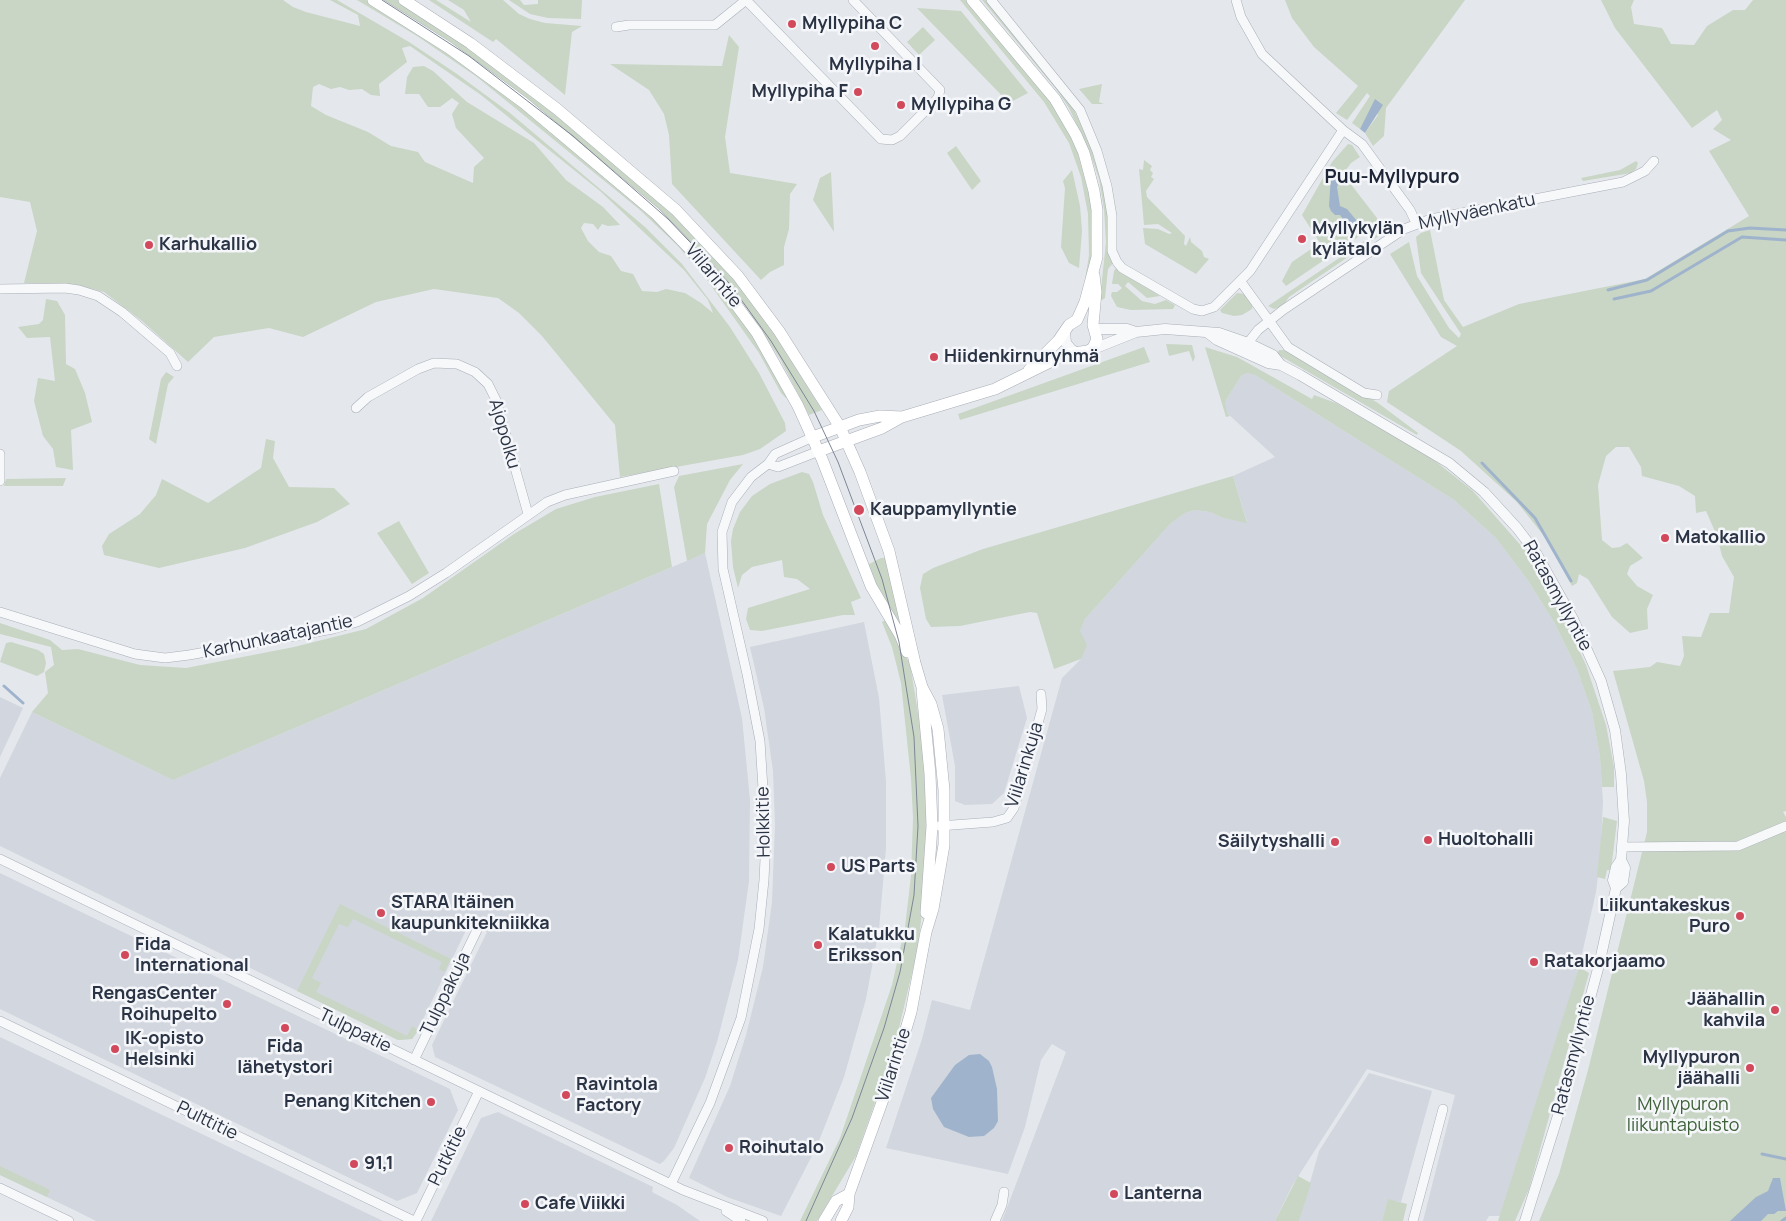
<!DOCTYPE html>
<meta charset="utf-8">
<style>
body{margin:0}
canvas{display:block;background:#e4e7ec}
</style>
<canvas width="1786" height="1221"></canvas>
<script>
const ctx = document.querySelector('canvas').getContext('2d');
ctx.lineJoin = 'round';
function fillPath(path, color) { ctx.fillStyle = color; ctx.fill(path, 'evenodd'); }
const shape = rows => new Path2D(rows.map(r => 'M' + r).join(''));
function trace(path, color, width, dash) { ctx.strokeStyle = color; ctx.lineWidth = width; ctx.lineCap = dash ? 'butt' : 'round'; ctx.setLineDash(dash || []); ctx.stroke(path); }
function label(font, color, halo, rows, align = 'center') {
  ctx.font = font + ' Manrope,sans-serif'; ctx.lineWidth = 5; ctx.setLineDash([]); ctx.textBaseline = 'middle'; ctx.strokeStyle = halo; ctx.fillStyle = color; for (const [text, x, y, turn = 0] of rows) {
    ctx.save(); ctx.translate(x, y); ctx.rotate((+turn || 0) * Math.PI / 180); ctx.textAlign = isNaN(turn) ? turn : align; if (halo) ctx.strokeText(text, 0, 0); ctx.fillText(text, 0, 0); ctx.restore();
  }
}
fillPath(shape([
 [1247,373,1255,375,1454,500,1496,538,1527,579,1554,622,1577,669,1592,712,1600,757,1603,802,1600,859,1596,892,1579,967,1529,1135,1501,1216,1489,1216,1486,1221,1423,1221,1455,1095,1367,1069,1292,1186,1275,1221,1002,1221,1066,1052,1052,1044,1041,1060,1025,1127,1008,1174,886,1148,922,1039,932,1000,970,1010,1062,678,1081,659,1080,631,1085,619,1170,524,1185,513,1195,510,1210,512,1223,518,1247,522,1233,476,1275,457,1227,413,1225,407,1225,402,1241,376],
 [705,553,742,718,750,800,749,881,738,960,717,1042,705,1078,674,1148,664,1161,660,1164,435,1057,432,1045,487,932,469,924,416,1034,412,1039,398,1040,0,846,0,778,32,712,173,780],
 [864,622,879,698,886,781,886,848,879,929,866,999,844,1077,817,1146,781,1216,727,1197,689,1178,730,1086,746,1035,763,967,772,902,775,825,773,771,764,708,750,647],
 [1019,686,1027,718,1004,793,992,804,965,805,955,801,955,766,942,695],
 [0,697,23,708,0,757],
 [0,873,450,1089,458,1110,417,1193,397,1201,0,1009],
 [0,1037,383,1221,96,1221,70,1208,0,1175],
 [1369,1073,1432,1091,1401,1202,1388,1200,1382,1221,1299,1221,1319,1151],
 [498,1112,653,1187,652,1192,677,1205,700,1221,431,1221,481,1118]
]), '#d2d6de');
fillPath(shape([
 [0,0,283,0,293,7,306,12,360,26,358,15,330,0,337,0,409,42,457,74,510,113,645,227,682,264,730,327,759,373,785,423,786,431,760,449,743,455,620,477,615,425,542,336,519,313,498,298,434,289,376,302,303,337,269,328,214,337,188,362,142,321,104,292,73,284,24,283,37,231,30,202,0,197],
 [410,46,481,95,600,191,684,270,708,300,713,313,701,303,685,293,666,289,657,292,642,291,633,274,621,271,611,256,599,252,588,241,581,228,584,223,593,224,598,230,602,224,608,226,620,225,603,207,566,180,534,143,467,102,433,71,424,66,413,67,407,77,405,94,419,94,428,107,440,107,452,98,459,103,452,114,456,128,484,158,474,167,473,183,425,162,418,152,391,146,368,132,326,115,311,106,313,87,319,84,331,89,340,87,349,90,362,89,371,95,380,96,379,84,407,62,402,48],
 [357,0,366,0,388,13,480,73,625,191,699,262,747,326,787,398,786,398,781,393,759,353,705,277,678,246,640,210,477,77,417,36],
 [380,0,399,0,470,45,655,195,752,298,822,410,809,415,780,359,744,304,707,259,653,206],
 [429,0,436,0,471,22,464,10,448,0,503,0,519,14,530,19,545,23,582,26,572,32,565,95,496,39,493,42],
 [509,0,520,0,524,5,538,4,538,0,582,0,581,19,548,18,530,14],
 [960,0,967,0,1050,101,1076,146,1093,210,1094,249,1084,286,1089,255,1088,214,1081,177,1069,143,1044,102],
 [982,0,987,0,1072,106,1094,152,1108,208,1110,254,1113,263,1108,269,1105,298,1102,300,1100,299,1106,242,1104,209,1099,179,1090,153,1069,108,1056,89],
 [1285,0,1465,0,1386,108,1384,136,1373,146,1365,133,1378,115,1372,107,1360,129,1352,123,1370,96,1367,93,1347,120,1336,113,1358,86,1314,47,1292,18],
 [1601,0,1634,0,1631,7,1634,24,1662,28,1671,44,1694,45,1707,26,1733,10,1745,10,1753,0,1786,0,1786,811,1783,812,1786,817,1786,1221,1539,1221,1559,1174,1588,1070,1647,832,1647,802,1644,781,1613,671,1650,667,1657,662,1680,666,1684,656,1682,636,1701,637,1710,613,1729,613,1734,577,1722,556,1717,536,1706,511,1696,513,1695,496,1679,486,1642,476,1641,467,1629,447,1616,447,1606,456,1598,485,1602,540,1612,548,1620,547,1627,543,1643,558,1630,566,1627,574,1637,586,1653,595,1647,609,1648,629,1630,633,1612,617,1588,579,1579,574,1577,583,1572,586,1548,541,1517,502,1461,451,1387,402,1389,391,1457,346,1441,337,1390,254,1409,242,1417,276,1449,328,1459,338,1461,334,1421,273,1416,237,1421,233,1430,230,1444,300,1463,327,1519,304,1645,279,1749,216,1709,151,1731,140,1713,129,1722,120,1717,110,1692,128,1615,28],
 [917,8,961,11,1028,93,1009,103],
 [923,27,935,40,919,55,907,42],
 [729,35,739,47,725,137,730,173,797,184,790,194,789,229,784,247,784,265,770,272,761,280,672,184,669,135,664,114,649,90,610,64,722,66],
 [1102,84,1099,102,1104,104,1092,104,1079,89],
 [1348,144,1352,145,1360,157,1351,163,1343,174,1380,222,1286,286,1282,281,1292,262,1320,243,1302,215,1332,162],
 [956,146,981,181,972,190,947,153],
 [1144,160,1152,166,1150,170,1153,173,1151,177,1154,179,1146,191,1147,197,1185,236,1184,244,1186,246,1190,237,1191,242,1202,251,1204,257,1209,259,1196,274,1145,244,1143,228,1158,229,1169,234,1172,233,1158,224,1144,225,1139,169,1143,170],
 [1636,161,1638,163,1636,169,1631,173,1583,181,1581,178,1620,170],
 [1072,170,1080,206,1082,231,1079,268,1069,263,1061,247,1065,188,1063,181],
 [831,172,834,232,813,200,820,178],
 [1394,221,1399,227,1379,236,1289,297,1283,306,1274,309,1268,306],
 [1116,268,1160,296,1147,298,1128,282,1125,286,1142,301,1155,304,1166,300,1175,305,1173,309,1131,310,1117,307,1111,296,1112,292,1117,292,1122,288,1118,284,1112,284,1114,271],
 [1237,293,1245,294,1253,303,1252,309,1242,315,1234,316,1222,313,1220,310],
 [46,299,57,301,65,315,66,364,75,369,85,393,92,422,71,430,73,470,56,467,53,449,43,436,34,401,38,378,55,381,50,337,27,338,18,327,39,324,43,320],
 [1166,344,1192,345,1195,357,1193,362,1189,351,1169,356],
 [1144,347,1150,362,960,420,958,414],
 [1205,347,1237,357,1312,399,1314,395,1336,403,1430,457,1472,490,1531,557,1547,582,1586,665,1606,725,1614,767,1614,787,1602,787,1600,757,1592,712,1577,669,1554,622,1527,579,1496,538,1454,500,1255,375,1247,373,1241,376,1225,402,1227,413,1230,416,1226,417],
 [1279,350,1286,350,1378,403,1418,433,1417,435,1277,354],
 [166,372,174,377,168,384,156,444,149,439,161,379],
 [266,439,275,441,273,458,289,487,334,488,350,504,317,522,245,548,159,568,104,555,102,546,109,534,140,514,156,495,162,479,208,503,261,468],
 [743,464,730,480,707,524,705,553,687,561,674,487,679,476],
 [802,472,809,474,813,482,823,515,861,598,851,602,855,615,843,615,762,631,750,630,746,619,748,608,810,589,797,579,784,577,782,560,752,567,742,575,738,588,733,567,731,541,733,529,740,512,752,496,770,484],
 [1233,476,1247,523,1223,518,1210,512,1195,510,1185,513,1170,524,1085,619,1080,631,1087,645,1081,659,1054,669,1037,613,1030,612,960,626,931,627,926,619,920,588,923,574,933,568,983,549],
 [66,478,63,486,4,486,6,479],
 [659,484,672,567,173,780,32,712,48,693,45,672,54,665,51,647,0,634,0,623,50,640,62,650,78,649,140,665,186,668,294,647,366,629,423,598,514,534,556,509,595,497],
 [399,521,429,573,412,584,377,533],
 [881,558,888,558,906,636,878,592,867,565],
 [887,619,910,664,921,731,928,818,925,884,918,948,894,1049,856,1156,817,1221,800,1221,840,1138,892,985,905,927,911,876,913,818,911,779,901,683,892,647,882,622],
 [11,642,38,650,44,654,46,663,44,672,37,676,0,662,6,643],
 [1603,817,1617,821,1611,870,1607,870,1605,879,1597,877],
 [340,904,451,959,444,972,439,969,442,962,353,919,348,927,339,924,312,978,321,983,316,992,407,1036,412,1026,418,1030,412,1039,398,1040,297,991],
 [1579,967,1589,973,1529,1189,1515,1221,1498,1221],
 [0,1166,50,1190,47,1197,0,1175],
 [1298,1176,1311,1183,1299,1221,1275,1221],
 [1388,1199,1407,1204,1403,1221,1382,1221]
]), '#c9d6c5');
fillPath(shape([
 [1375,99,1383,105,1365,133,1360,129],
 [1331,175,1339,182,1337,187,1340,206,1347,209,1357,221,1359,230,1367,231,1361,235,1353,232,1340,215,1335,215,1331,211,1329,206],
 [980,1054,989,1061,992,1067,997,1089,998,1121,994,1128,984,1136,969,1137,944,1127,933,1109,931,1098,955,1065,969,1055],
 [1773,1178,1780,1178,1786,1211,1778,1211,1774,1214,1768,1214,1761,1221,1730,1221,1756,1197,1768,1191]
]), '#9fb4cc');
trace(shape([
 [1608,290,1647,280,1728,231,1750,228,1786,230],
 [1614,299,1651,291,1742,237,1786,240],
 [1482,463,1535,518,1571,581],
 [4,686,23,703],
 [1762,1154,1786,1159],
 [1782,1221,1786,1218]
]), '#9fb4cc', 3);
const minor = shape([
 [746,0,881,139,892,140,900,136,938,98,940,90,853,0],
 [991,0,1080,110,1097,151,1107,186,1112,216,1112,251,1117,262,1122,268,1193,309,1202,311,1214,307,1250,271,1343,130],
 [1236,0,1241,17,1262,54,1343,130,1362,144,1410,210,1416,223],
 [616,27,629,25,715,25,746,0],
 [1241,282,1288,347,1364,393,1377,395],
 [0,289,65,288,79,290,98,296,122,312,170,353,177,366],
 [1244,348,1258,330,1283,310,1404,229,1431,219,1623,182,1645,171,1654,161],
 [356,408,368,397,418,369,434,363,457,364,475,372,488,384,496,400,528,514],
 [0,454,0,481],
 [768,464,778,467,819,451],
 [0,612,135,654,165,658,189,655,333,629,357,622,409,596,446,573,547,502,565,495,674,471],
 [939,826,993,822,1007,818,1014,808,1042,709,1041,694],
 [1622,847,1738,846,1786,826],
 [0,859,683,1190,763,1221],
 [0,1021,414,1221],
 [414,1060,478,928],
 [671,1184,710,1103,741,1018,759,929,764,880,766,837,760,741,747,674,723,569,722,532,732,502,751,477,768,464,775,454,813,437],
 [0,1188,69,1221],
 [726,1211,741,1221],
 [416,1221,479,1091],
 [995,1221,1002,1205,1004,1192],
 [1413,1221,1443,1109]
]);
const tertiary = shape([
 [1096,329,1127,329,1136,332],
 [1065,331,1066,343,1072,350,1078,353],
 [1208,333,1217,340,1268,363,1281,365,1300,375,1449,463,1484,492,1517,528,1536,553,1573,619,1601,681,1615,730,1621,774,1624,821,1621,860,1616,867,1613,880,1616,888,1599,965,1561,1106,1525,1221],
 [1091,350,1136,332,1165,329,1219,333,1248,343,1273,355,1281,365],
 [1616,888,1623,882,1625,868,1621,860]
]);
const secondary = shape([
 [373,0,449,48,524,103,655,213,711,271,757,333,798,406,822,459,871,586,900,635,907,652],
 [404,0,470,43,557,109,676,210,738,276,779,331,840,427,860,472,889,551,915,663,922,687,931,704,938,729,944,790,944,845,933,909,926,932,911,1012,895,1066,849,1194,848,1207,841,1221],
 [972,0,1055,99,1076,135,1084,153,1094,191,1097,210,1097,257,1085,302,1077,320,1069,325,1058,341,1029,370],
 [813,437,859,420,880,416,902,417,942,405,995,389,1066,354,1088,351,1093,348,1097,339,1093,325,1096,292,1094,275],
 [819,451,882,428,900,418],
 [922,690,930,774,932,826,926,913],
 [824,1221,836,1201,849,1194]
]);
trace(minor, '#a9aeb7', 10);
trace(tertiary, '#a9aeb7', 11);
trace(secondary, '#a9aeb7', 12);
trace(minor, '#f7f8fa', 9);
trace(tertiary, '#f7f8fa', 10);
trace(secondary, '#fff', 11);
trace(shape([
 [382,0,469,56,573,136,668,219,729,283,771,341,814,411,838,462,882,579,899,642,914,737,918,826,914,895,900,972,884,1028,852,1118,806,1221]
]), '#7d8696', 1);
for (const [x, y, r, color] of [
 [792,24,5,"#d1495b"],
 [875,46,5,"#d1495b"],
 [858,92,5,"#d1495b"],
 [901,105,5,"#d1495b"],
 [1302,239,5,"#d1495b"],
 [149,245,5,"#d1495b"],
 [934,357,5,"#d1495b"],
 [859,510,6,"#d1495b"],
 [1665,538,5,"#d1495b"],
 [1428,840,5,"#d1495b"],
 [1335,842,5,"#d1495b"],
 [831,867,5,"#d1495b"],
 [381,913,5,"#d1495b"],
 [1740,916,5,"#d1495b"],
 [818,945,5,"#d1495b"],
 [125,955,5,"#d1495b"],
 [1534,962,5,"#d1495b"],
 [227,1004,5,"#d1495b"],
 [1775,1010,5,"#d1495b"],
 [285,1028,5,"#d1495b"],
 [115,1049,5,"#d1495b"],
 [1750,1068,5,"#d1495b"],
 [566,1095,5,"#d1495b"],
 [431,1102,5,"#d1495b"],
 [729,1148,5,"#d1495b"],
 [354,1164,5,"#d1495b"],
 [1114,1194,5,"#d1495b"],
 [525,1204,5,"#d1495b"]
]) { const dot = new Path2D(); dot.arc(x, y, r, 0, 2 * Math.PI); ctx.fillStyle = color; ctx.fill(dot); trace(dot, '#f4f6f9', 2); }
label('bold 18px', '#2b3445', '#f4f6f9', [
 ["Myllypiha C",802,24],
 ["Myllypiha I",875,65,"center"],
 ["Myllypiha F",848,92,"right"],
 ["Myllypiha G",911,105],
 ["Myllykylän",1312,229],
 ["kylätalo",1312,250],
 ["Karhukallio",159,245],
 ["Hiidenkirnuryhmä",944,357],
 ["Kauppamyllyntie",870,510],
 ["Matokallio",1675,538],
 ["Huoltohalli",1438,840],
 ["Säilytyshalli",1325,842,"right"],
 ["US Parts",841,867],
 ["STARA Itäinen",391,903],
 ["kaupunkitekniikka",391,924],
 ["Liikuntakeskus",1730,906,"right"],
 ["Puro",1730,927,"right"],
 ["Kalatukku",828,935],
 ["Eriksson",828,956],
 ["Fida",135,945],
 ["International",135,966],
 ["Ratakorjaamo",1544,962],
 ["RengasCenter",217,994,"right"],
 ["Roihupelto",217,1015,"right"],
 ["Jäähallin",1765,1000,"right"],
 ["kahvila",1765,1021,"right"],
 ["IK-opisto",125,1039],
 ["Helsinki",125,1060],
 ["Fida",285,1047,"center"],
 ["lähetystori",285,1068,"center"],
 ["Myllypuron",1740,1058,"right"],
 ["jäähalli",1740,1079,"right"],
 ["Ravintola",576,1085],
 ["Factory",576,1106],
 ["Penang Kitchen",421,1102,"right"],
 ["Roihutalo",739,1148],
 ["91,1",364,1164],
 ["Lanterna",1124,1194],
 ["Cafe Viikki",535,1204]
], 'left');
label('18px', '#2b3445', '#f4f6f9', [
 ["Myllyväenkatu",1477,212,-12],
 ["Viilarintie",713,276,50],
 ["Ajopolku",504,434,74],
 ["Ratasmyllyntie",1557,596,61],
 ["Karhunkaatajantie",278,637,-12],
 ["Viilarinkuja",1025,765,-73],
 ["Holkkitie",764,822,-91],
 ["Tulppakuja",446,994,-64],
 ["Tulppatie",355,1031,26],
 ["Ratasmyllyntie",1574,1055,-75],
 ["Viilarintie",894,1065,-72],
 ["Pulttitie",207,1121,26],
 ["Putkitie",448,1156,-64]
]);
label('18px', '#3f6138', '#f4f6f9', [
 ["Myllypuron",1683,1105],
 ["liikuntapuisto",1683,1126]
]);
label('bold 19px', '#1d2536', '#f4f6f9', [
 ["Puu-Myllypuro",1392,178]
]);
</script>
